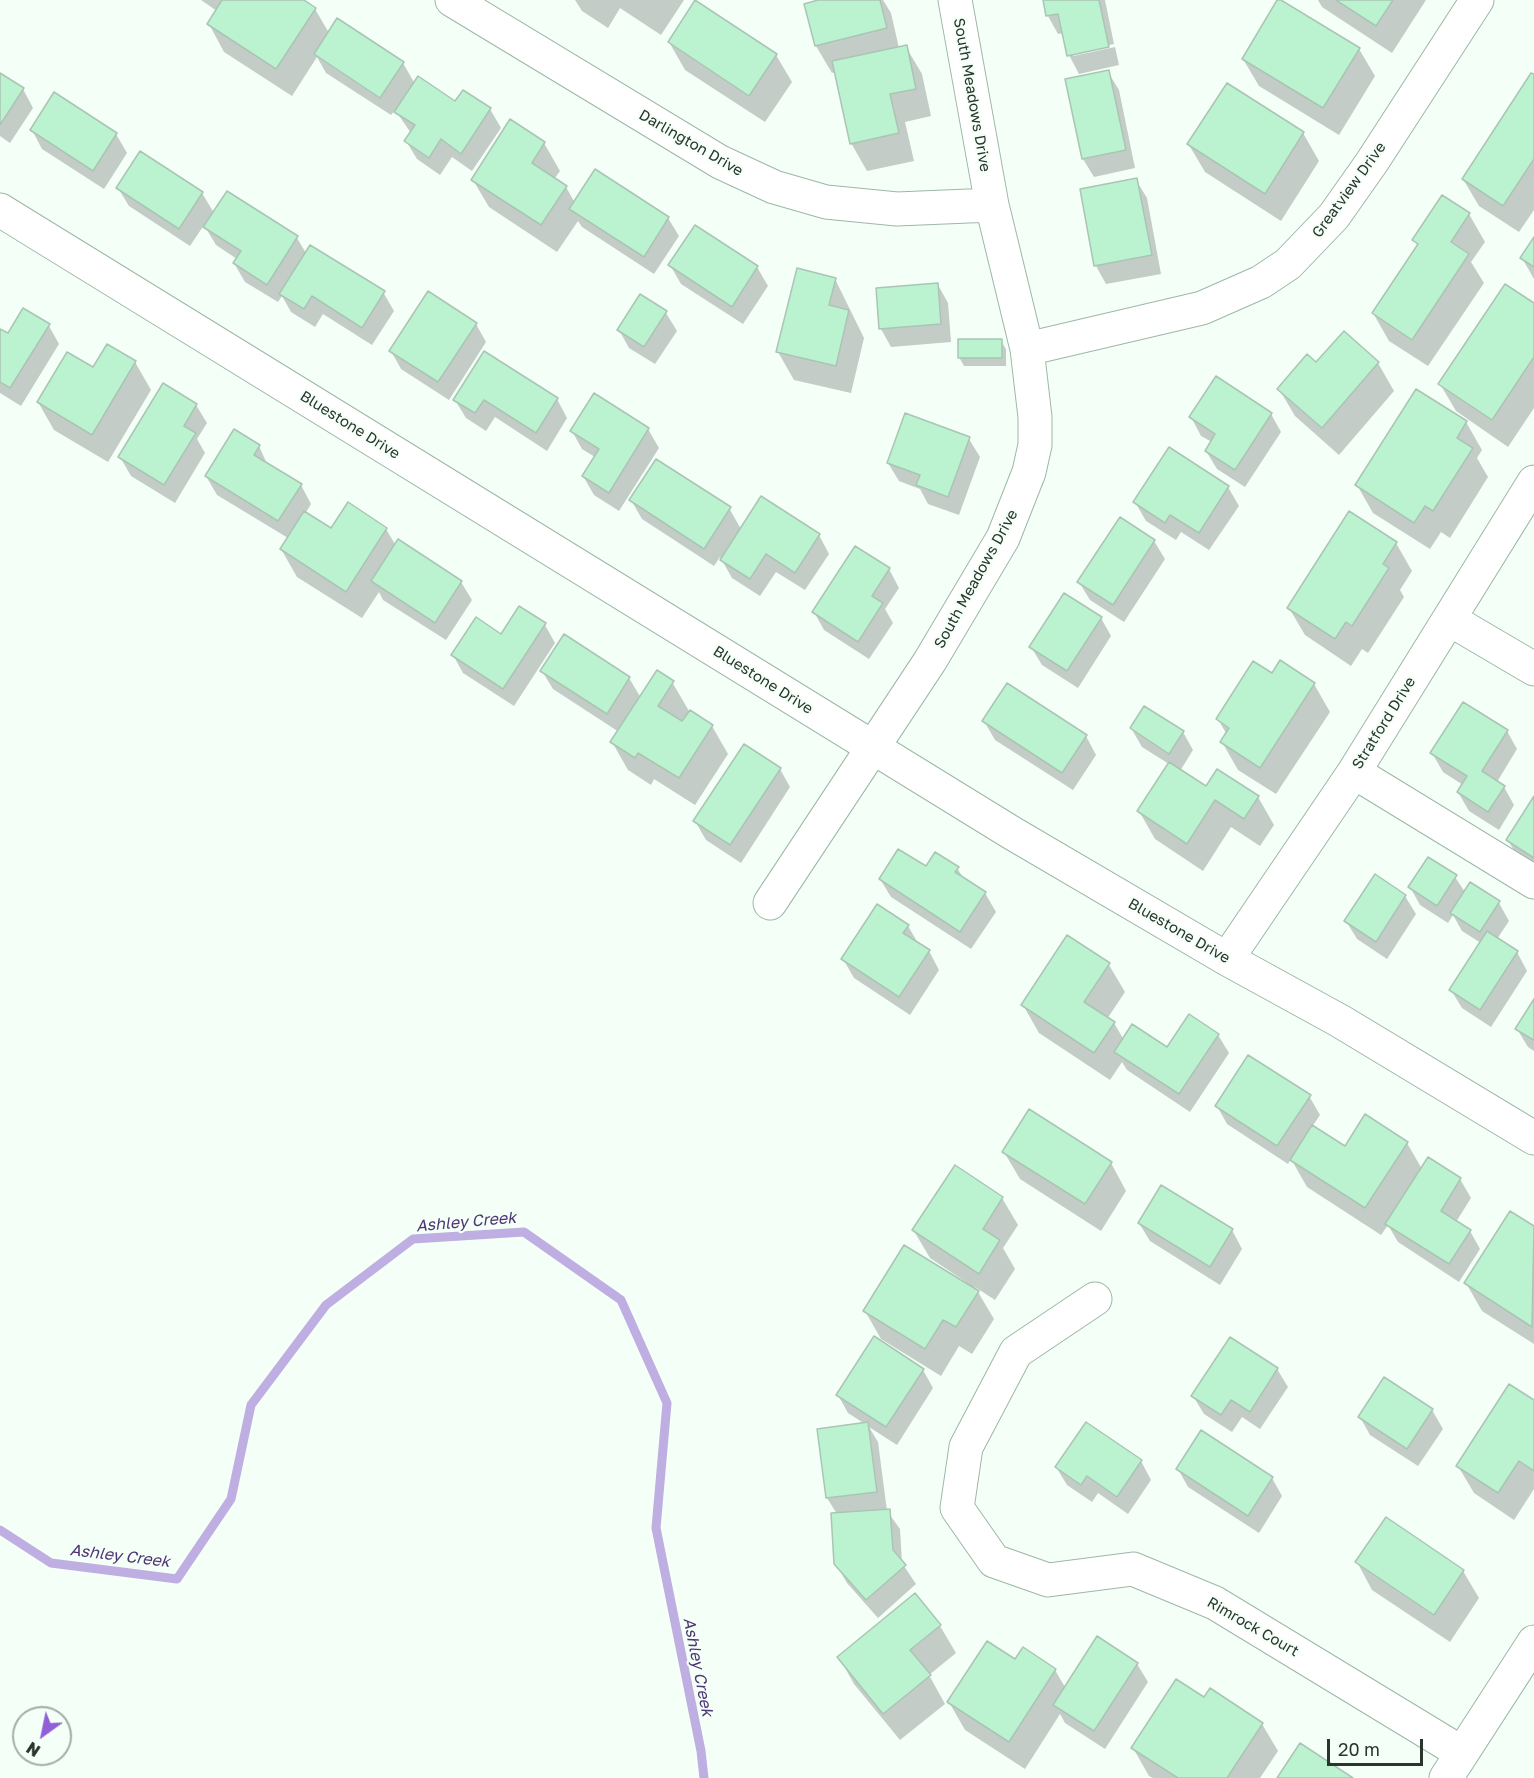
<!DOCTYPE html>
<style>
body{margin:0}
#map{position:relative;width:1534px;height:1778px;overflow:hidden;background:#f4fff8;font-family:"Golos Text",sans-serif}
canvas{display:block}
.north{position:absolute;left:12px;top:1706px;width:60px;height:60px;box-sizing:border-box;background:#f4fff8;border:2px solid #a3aea7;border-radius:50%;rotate:213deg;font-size:16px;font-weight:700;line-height:24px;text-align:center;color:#2a352e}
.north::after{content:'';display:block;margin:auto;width:21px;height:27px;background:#915fd8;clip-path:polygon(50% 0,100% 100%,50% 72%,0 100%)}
.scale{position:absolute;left:1327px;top:1739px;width:96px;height:27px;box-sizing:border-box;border:3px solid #2a352e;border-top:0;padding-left:8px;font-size:18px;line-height:21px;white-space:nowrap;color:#2a352e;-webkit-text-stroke:4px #f4fff8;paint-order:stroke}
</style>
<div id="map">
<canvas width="1534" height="1778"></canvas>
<div class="north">N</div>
<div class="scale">20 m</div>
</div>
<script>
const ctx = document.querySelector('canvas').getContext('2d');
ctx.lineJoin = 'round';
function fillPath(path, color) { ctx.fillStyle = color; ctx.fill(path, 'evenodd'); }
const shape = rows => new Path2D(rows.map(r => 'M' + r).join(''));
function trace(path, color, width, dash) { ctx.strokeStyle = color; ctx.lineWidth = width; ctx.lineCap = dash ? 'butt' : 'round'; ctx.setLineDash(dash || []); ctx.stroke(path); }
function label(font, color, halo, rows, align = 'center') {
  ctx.font = font + ' "Golos Text",sans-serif'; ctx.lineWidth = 4.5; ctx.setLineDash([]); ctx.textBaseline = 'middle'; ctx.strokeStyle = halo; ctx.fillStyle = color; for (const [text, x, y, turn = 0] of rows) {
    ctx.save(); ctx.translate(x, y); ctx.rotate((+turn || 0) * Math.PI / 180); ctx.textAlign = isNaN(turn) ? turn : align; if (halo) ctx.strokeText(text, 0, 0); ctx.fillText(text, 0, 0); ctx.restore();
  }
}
fillPath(shape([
 [201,0,301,0,315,9,329,33,403,63,415,84,456,103,463,92,490,109,501,128,472,171,452,157,440,175,417,159,406,141,411,133,395,110,391,115,326,73,317,57,292,96,224,52,209,24,217,11],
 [575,0,684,0,661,35,620,8,608,28,582,11],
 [824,0,883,0,891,13,899,48,906,47,922,74,931,116,905,122,914,161,867,171,851,143,836,72,832,73,816,46],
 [1044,0,1105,0,1114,44,1073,53,1073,56,1115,47,1119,65,1079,74,1069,55,1064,33,1058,34,1048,16],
 [1318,0,1426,0,1392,53,1322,7],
 [669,42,776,55,792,82,765,122,685,70],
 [1359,49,1375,76,1339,135,1259,86,1243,59],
 [1108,72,1119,90,1135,168,1094,177,1083,159],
 [0,75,23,89,33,108,10,143,0,136],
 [1534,76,1534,210,1519,232,1479,206,1463,179],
 [1227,85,1303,133,1319,161,1281,221,1205,172,1189,145],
 [55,94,116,134,127,153,104,189,42,149,32,130],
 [544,143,560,171,554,179,566,187,575,203,668,218,679,236,654,274,582,227,578,221,557,252,489,207,473,180],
 [1136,180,1147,198,1161,274,1106,284,1096,266],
 [118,188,202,193,214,213,297,238,306,253,383,292,394,311,372,345,323,314,315,327,291,312,282,296,278,302,245,282,234,263,237,259,216,245,204,225,190,246,129,206],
 [1469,214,1485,242,1471,262,1484,283,1428,366,1389,341,1373,313,1418,246,1414,240],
 [695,227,757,267,768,286,743,324,681,284,670,265],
 [1534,240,1534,279,1522,258],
 [835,279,864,338,851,393,794,380,778,352],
 [938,285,948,303,951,342,891,347,881,329,877,290],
 [1534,305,1534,408,1508,447,1456,411,1440,384],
 [666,313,677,331,655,364,629,348,619,330],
 [476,324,486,342,449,400,401,369,391,351],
 [49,326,59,344,21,406,0,393,0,331,8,336],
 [1344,333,1378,363,1394,391,1339,455,1295,416,1279,389,1316,364],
 [1001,341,1006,349,1006,366,964,366,959,357],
 [135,362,151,390,108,462,54,430,38,402,94,369],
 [1416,391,1466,422,1482,450,1477,458,1488,477,1450,538,1441,532,1430,549,1373,513,1357,485],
 [594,395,648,429,659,448,619,511,594,495,583,476,595,457,582,449,572,431],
 [557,399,567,418,547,451,495,417,486,431,466,418,455,400],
 [196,405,207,423,197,439,205,453,175,503,131,476,120,457],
 [1271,414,1281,432,1245,487,1217,469,1206,451,1212,442,1201,436,1191,417],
 [969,439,980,457,959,515,928,504,920,489,899,481,888,463],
 [259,446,268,466,301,485,311,504,305,514,332,530,386,529,396,546,461,582,472,600,446,640,383,600,379,592,362,618,297,577,281,549,288,538,217,495,206,476],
 [1228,487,1239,506,1209,550,1181,532,1176,540,1146,521,1135,502],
 [631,500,729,508,741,529,819,535,829,554,805,590,776,572,760,596,732,578,720,557,714,566,642,519],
 [1349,513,1396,543,1412,571,1400,590,1404,597,1368,653,1362,649,1351,666,1305,635,1289,608],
 [1154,541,1165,559,1124,622,1090,600,1079,582],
 [889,569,899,588,885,609,893,623,869,659,824,630,814,612],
 [1101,618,1111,636,1078,688,1042,665,1031,647],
 [545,625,555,643,514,706,463,673,453,655,502,636],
 [565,636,629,678,641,698,672,682,689,711,712,726,728,754,695,805,654,779,651,785,628,770,612,742,619,732,553,689,542,671],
 [1272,675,1314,684,1330,712,1276,794,1238,770,1222,742,1227,735,1218,719],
 [984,721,1086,736,1096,755,1073,790,995,740],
 [1131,728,1183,732,1193,750,1180,771,1207,788,1258,797,1274,825,1260,846,1231,827,1203,871,1155,839,1139,811,1169,764,1142,747],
 [1507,731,1517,749,1497,782,1504,787,1514,805,1499,830,1469,811,1458,792,1463,785,1443,772,1432,753],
 [780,769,790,787,741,863,706,840,695,821],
 [1534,799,1534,875,1524,868,1508,840],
 [957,868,964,879,985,893,996,912,971,949,891,897,880,879],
 [1455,877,1465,892,1499,903,1509,921,1497,939,1517,952,1527,971,1491,1027,1462,1008,1451,990,1481,943,1462,931,1453,915,1448,923,1420,905,1410,887],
 [1405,896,1416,914,1387,959,1357,939,1346,921],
 [908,926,919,945,929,951,939,970,910,1015,854,978,843,959],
 [1109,965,1125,992,1107,1019,1114,1023,1124,1040,1168,1050,1218,1035,1229,1053,1190,1112,1127,1070,1122,1062,1110,1080,1039,1033,1023,1005],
 [1534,1001,1534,1051,1528,1047,1517,1029],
 [1309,1096,1320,1115,1312,1127,1346,1148,1407,1143,1422,1169,1460,1179,1471,1198,1456,1222,1470,1231,1480,1249,1459,1282,1398,1242,1388,1225,1381,1235,1307,1187,1291,1159,1288,1164,1227,1124,1217,1106],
 [1004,1152,1111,1163,1126,1191,1101,1231,1020,1179],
 [1002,1198,1018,1225,1003,1248,1015,1269,995,1300,975,1287,994,1319,972,1354,959,1346,941,1376,881,1339,865,1311,965,1284,966,1282,930,1258,914,1231],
 [1511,1213,1534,1227,1534,1344,1482,1311,1466,1283],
 [1139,1223,1232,1230,1242,1249,1220,1285,1150,1241],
 [1277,1369,1288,1387,1260,1429,1242,1417,1232,1432,1204,1414,1193,1396],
 [923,1370,933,1388,897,1445,869,1427,878,1442,887,1511,900,1529,902,1563,916,1584,878,1618,847,1583,836,1564,837,1514,827,1498,819,1430,865,1424,848,1413,838,1395],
 [1534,1402,1534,1489,1514,1520,1474,1493,1458,1466],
 [1432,1410,1443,1429,1418,1466,1370,1435,1360,1417],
 [1141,1461,1151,1480,1128,1514,1098,1493,1092,1502,1067,1485,1056,1467],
 [1178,1469,1272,1478,1282,1496,1259,1533,1188,1487],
 [1357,1562,1463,1571,1479,1598,1450,1642,1372,1590],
 [940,1626,956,1653,929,1675,945,1704,900,1740,854,1684,839,1657],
 [1137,1664,1148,1682,1105,1749,1065,1723,1060,1714,1025,1769,965,1730,949,1702,1055,1670,1065,1687],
 [1205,1699,1262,1724,1278,1751,1260,1778,1153,1778,1149,1776,1133,1748]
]), '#0003');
trace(shape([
 [0,1530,51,1563,177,1579,231,1499,251,1405,326,1305,413,1239,524,1232,621,1300,667,1403,656,1528,701,1751,704,1778]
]), '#bfaee1', 9);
const building = shape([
 [222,0,304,0,316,8,276,69,207,24,222,0],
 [695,0,777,54,749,96,668,42,695,0],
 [818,0,880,0,887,28,815,46,804,4,818,0],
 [1043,0,1099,0,1109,47,1067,56,1058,14,1046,16,1043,0],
 [1277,0,1281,0,1360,48,1323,108,1242,59,1277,0],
 [1336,0,1393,0,1376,26,1336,0],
 [337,18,404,62,380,98,314,54,337,18],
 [907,45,916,89,890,94,899,133,850,144,832,61,907,45],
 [1109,70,1126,150,1082,159,1065,79,1109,70],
 [0,73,24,88,0,125,0,73],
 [1531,73,1534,74,1534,159,1503,206,1462,179,1531,73],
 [418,76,455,101,463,90,491,108,461,154,441,139,429,158,404,141,415,125,394,112,418,76],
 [1227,83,1304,132,1265,194,1187,144,1227,83],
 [54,92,117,133,93,171,30,130,54,92],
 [510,119,545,142,532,163,567,186,541,225,471,180,510,119],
 [140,151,203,192,179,229,116,188,140,151],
 [595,169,669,217,644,257,569,209,595,169],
 [1137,178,1152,255,1094,266,1080,189,1137,178],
 [227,191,298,236,267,285,233,263,241,251,203,227,227,191],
 [1442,195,1470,213,1451,242,1469,254,1412,340,1372,313,1418,244,1412,240,1442,195],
 [695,225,758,266,732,307,668,265,695,225],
 [1534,237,1534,267,1520,258,1534,237],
 [310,245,385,291,362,328,312,296,304,309,279,294,310,245],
 [797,268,836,278,829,305,849,310,836,366,776,352,797,268],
 [938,283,941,324,879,329,876,288,938,283],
 [1505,284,1534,303,1534,357,1492,420,1438,384,1505,284],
 [428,291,477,323,438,382,389,351,428,291],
 [640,294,667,311,644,347,617,330,640,294],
 [23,308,50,324,10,388,0,382,0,329,8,333,23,308],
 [1344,331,1379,362,1322,428,1277,389,1307,354,1316,362,1344,331],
 [958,339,1002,339,1002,358,958,358,958,339],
 [107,344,136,361,92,435,37,402,67,352,93,367,107,344],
 [484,351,558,398,536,433,484,400,475,413,453,400,484,351],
 [1216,376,1272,413,1235,470,1205,451,1215,434,1189,417,1216,376],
 [163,383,197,404,184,426,196,433,164,485,118,457,163,383],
 [1416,389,1467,421,1457,438,1473,448,1433,511,1425,506,1414,523,1355,485,1416,389],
 [594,393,649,428,609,493,582,476,599,449,570,431,594,393],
 [905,413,970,437,948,497,916,485,920,475,887,463,905,413],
 [234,429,260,445,254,455,302,484,278,521,205,476,234,429],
 [1169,447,1229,486,1199,533,1170,515,1165,523,1133,502,1169,447],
 [656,459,731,507,704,549,629,500,656,459],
 [761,496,820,534,795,573,766,554,750,579,720,560,761,496],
 [348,502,387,528,346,592,280,549,304,511,331,528,348,502],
 [1349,511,1397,542,1383,564,1389,568,1352,626,1346,622,1335,639,1287,608,1349,511],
 [1120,517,1155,540,1113,605,1077,582,1120,517],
 [398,539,462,581,435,623,371,581,398,539],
 [855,546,890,568,872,596,883,603,858,642,812,612,855,546],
 [1064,593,1102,617,1067,671,1029,647,1064,593],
 [519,606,546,623,503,689,451,655,476,617,501,634,519,606],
 [564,634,630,677,607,714,540,671,564,634],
 [1280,660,1315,683,1260,768,1220,742,1229,728,1216,719,1253,661,1272,673,1280,660],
 [657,670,674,681,658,706,682,721,690,710,713,725,679,778,638,753,635,758,610,742,657,670],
 [1007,683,1087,735,1062,773,982,721,1007,683],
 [1463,702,1508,730,1482,771,1505,786,1488,812,1457,792,1467,776,1430,753,1463,702],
 [1144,706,1184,731,1169,754,1130,728,1144,706],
 [744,744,781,768,730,845,693,821,744,744],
 [1169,762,1206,786,1217,769,1259,796,1244,819,1215,800,1187,844,1137,811,1169,762],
 [1534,796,1534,858,1506,840,1534,796],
 [898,849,926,866,935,852,959,867,955,872,986,892,960,932,879,879,898,849],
 [1428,857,1457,875,1437,906,1408,887,1428,857],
 [1375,874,1406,895,1376,942,1344,921,1375,874],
 [1470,882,1500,901,1480,932,1450,913,1470,882],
 [877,904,909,925,903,933,930,950,899,997,841,959,877,904],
 [1487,931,1518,951,1480,1010,1449,990,1487,931],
 [1067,935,1110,963,1084,1002,1115,1022,1094,1053,1021,1005,1067,935],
 [1534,999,1534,1040,1515,1029,1534,999],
 [1189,1014,1219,1034,1179,1094,1114,1052,1132,1024,1167,1047,1189,1014],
 [1248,1055,1311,1095,1277,1146,1215,1106,1248,1055],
 [1029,1109,1112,1162,1085,1204,1002,1152,1029,1109],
 [1365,1114,1408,1142,1365,1208,1290,1160,1312,1125,1345,1146,1365,1114],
 [1428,1157,1461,1178,1441,1211,1471,1230,1449,1264,1385,1224,1428,1157],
 [955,1165,1003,1197,983,1229,1000,1240,979,1274,912,1230,955,1165],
 [1161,1185,1233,1229,1210,1267,1138,1223,1161,1185],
 [1510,1211,1534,1226,1532,1327,1464,1283,1510,1211],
 [904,1245,979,1291,956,1327,943,1320,925,1349,863,1311,904,1245],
 [874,1336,924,1369,886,1427,836,1395,874,1336],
 [1230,1337,1278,1368,1250,1412,1231,1400,1221,1415,1191,1396,1230,1337],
 [1384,1377,1433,1409,1407,1449,1358,1417,1384,1377],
 [1509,1384,1534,1400,1534,1471,1519,1461,1498,1493,1456,1466,1509,1384],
 [868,1422,877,1492,826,1498,817,1429,868,1422],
 [1086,1422,1142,1460,1117,1497,1087,1476,1081,1485,1055,1467,1086,1422],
 [1201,1430,1273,1477,1248,1516,1176,1469,1201,1430],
 [890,1509,893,1550,906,1565,866,1600,834,1564,831,1513,890,1509],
 [1386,1517,1464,1570,1434,1615,1355,1562,1386,1517],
 [915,1593,941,1625,910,1650,931,1675,883,1714,837,1657,915,1593],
 [1097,1636,1138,1663,1094,1731,1053,1705,1097,1636],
 [987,1641,1015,1659,1023,1647,1056,1669,1009,1742,947,1702,987,1641],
 [1176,1679,1204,1697,1210,1688,1263,1723,1227,1778,1178,1778,1131,1748,1176,1679],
 [1300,1743,1353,1778,1277,1778,1300,1743]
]);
fillPath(building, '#bbf3d0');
trace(building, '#aac5b4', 1.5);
const minor = shape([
 [452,0,720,162,774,187,826,202,897,209,992,205],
 [0,210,1012,833,1227,959,1340,1021,1534,1138],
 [1027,349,1202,308,1261,282,1288,264,1334,216,1372,162,1477,0],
 [1449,619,1534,669],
 [1354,772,1534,882],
 [770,903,930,661,1003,538,1029,472,1035,445,1035,417,1027,349,992,205,955,0],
 [1227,959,1354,772,1534,482],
 [1095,1299,1016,1352,966,1447,957,1508,994,1561,1048,1580,1133,1569,1215,1603,1462,1753],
 [1446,1778,1534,1642]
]);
trace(minor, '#9db7a7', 35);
trace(minor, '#fff', 33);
label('15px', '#2a352e', '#f4fff8', [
 ["South Meadows Drive",972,95,80],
 ["Darlington Drive",691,143,30],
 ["Greatview Drive",1349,190,-54],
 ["Bluestone Drive",350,425,32],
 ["South Meadows Drive",976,579,-61],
 ["Bluestone Drive",763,680,32],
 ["Stratford Drive",1384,723,-58],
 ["Bluestone Drive",1179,931,30],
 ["Rimrock Court",1253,1627,30]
]);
label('italic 16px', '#4e3573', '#f4fff8', [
 ["Ashley Creek",466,1222,-5],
 ["Ashley Creek",120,1556,7],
 ["Ashley Creek",698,1667,79]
]);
</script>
